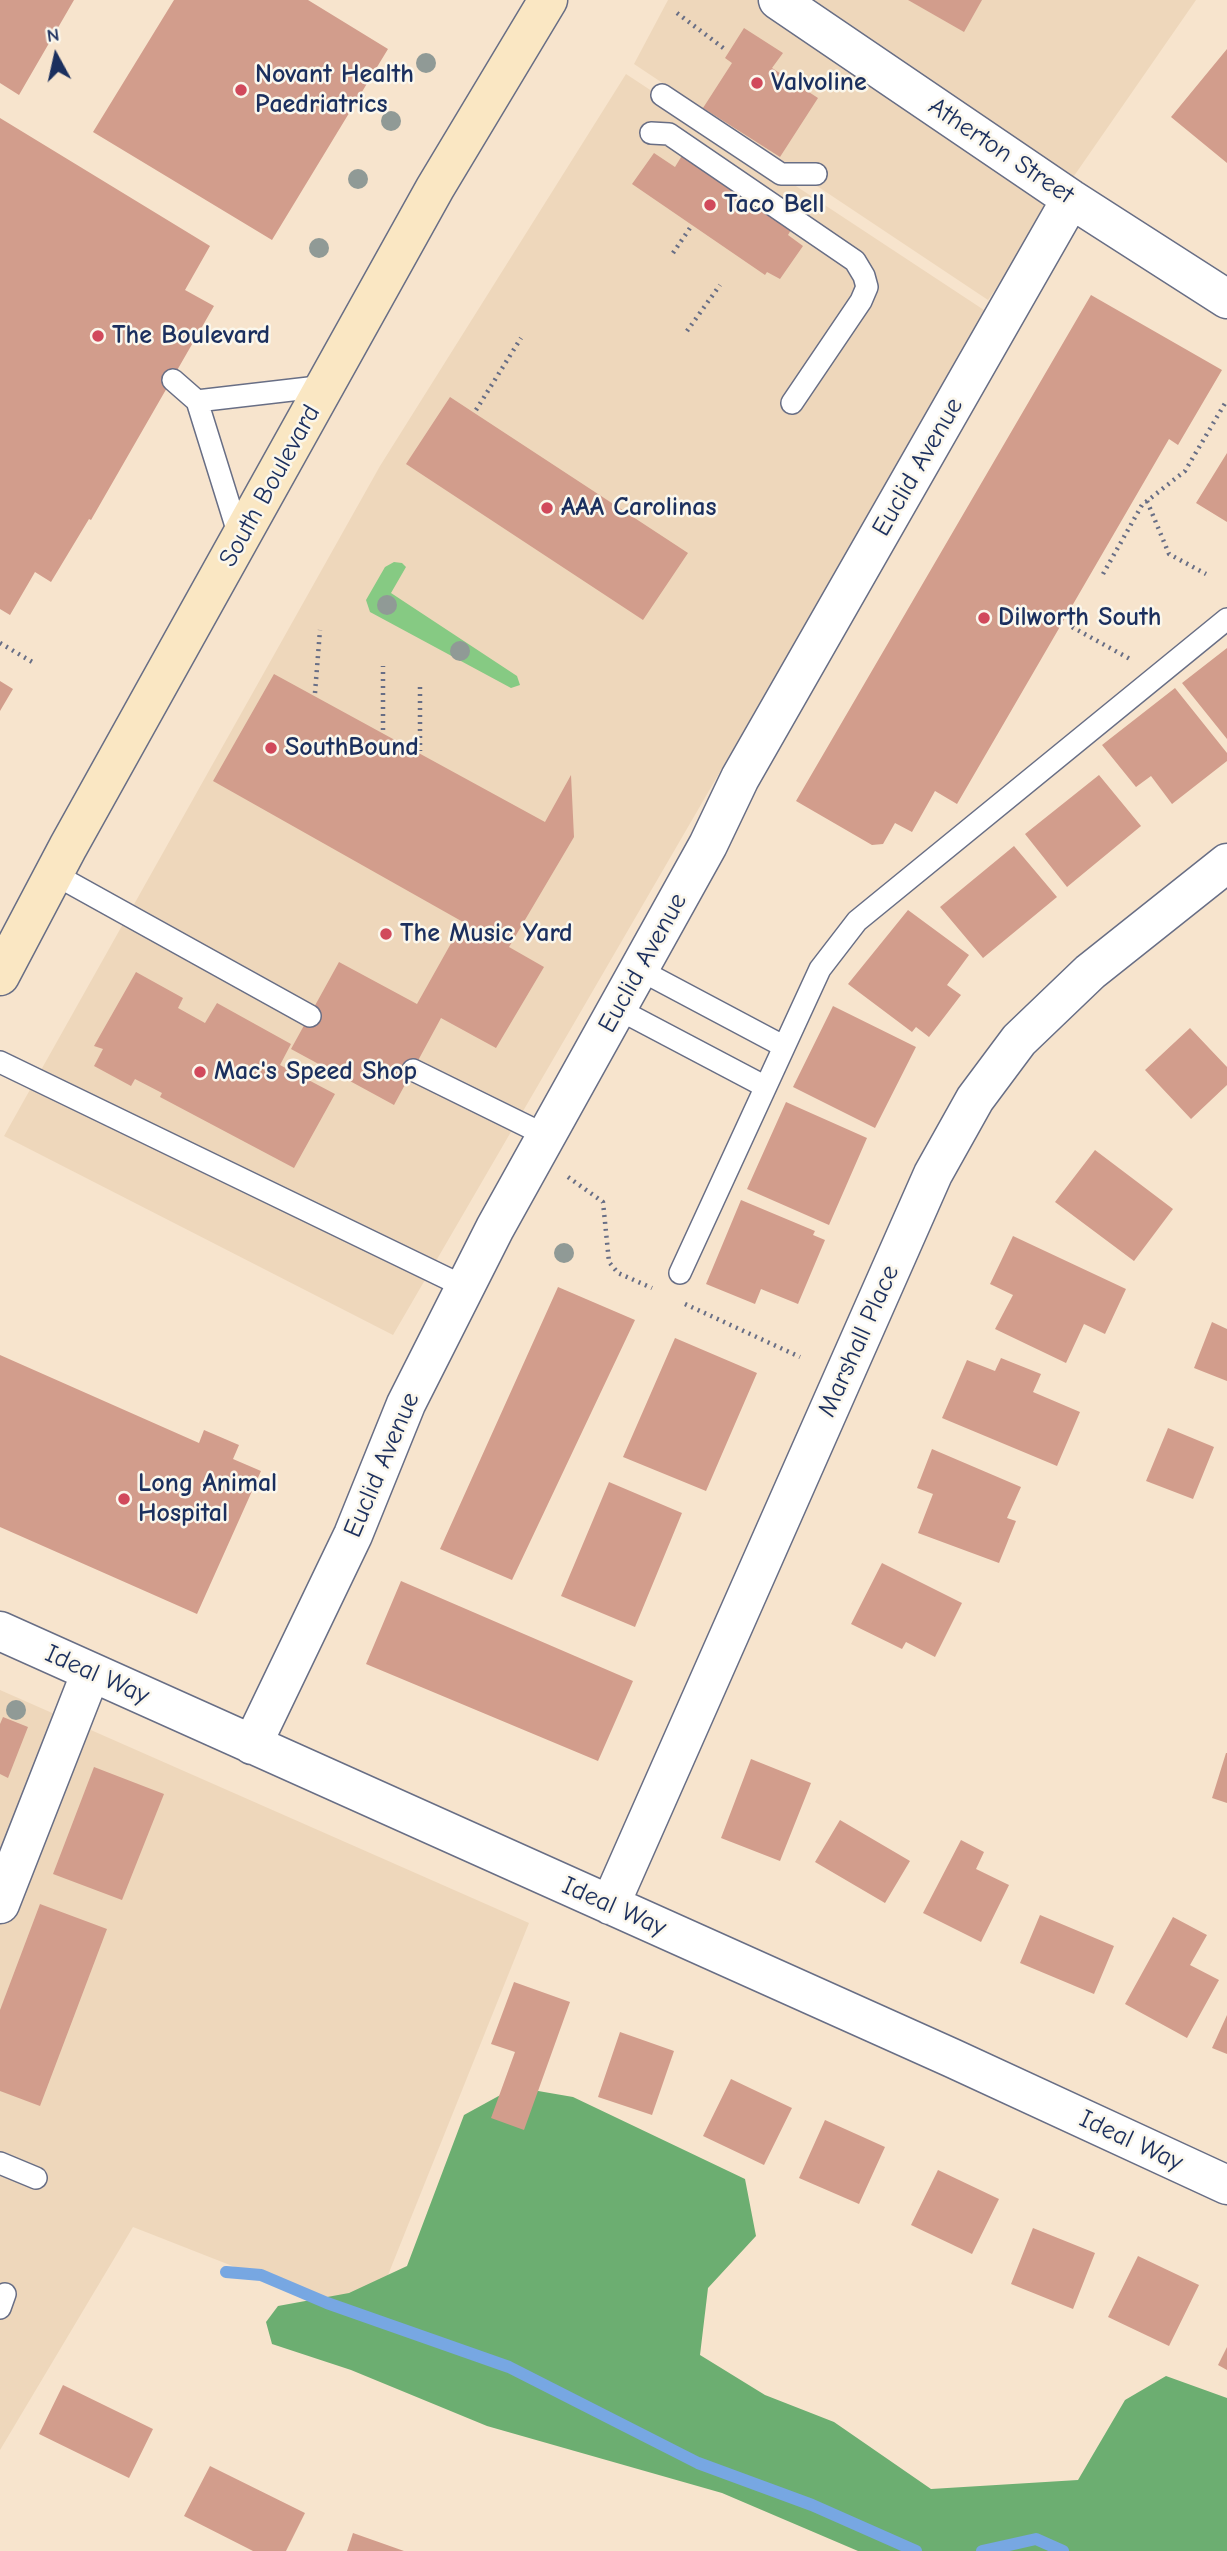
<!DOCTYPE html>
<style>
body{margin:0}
#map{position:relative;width:1227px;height:2551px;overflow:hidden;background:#f7e4cd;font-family:"Comic Neue",sans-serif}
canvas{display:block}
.north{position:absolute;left:21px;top:21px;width:70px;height:70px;-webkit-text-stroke:5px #fbf7ec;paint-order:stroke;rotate:352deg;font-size:19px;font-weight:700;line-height:28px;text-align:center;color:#1b2f5e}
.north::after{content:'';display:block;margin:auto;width:24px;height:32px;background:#1b2f5e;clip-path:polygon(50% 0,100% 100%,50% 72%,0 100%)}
</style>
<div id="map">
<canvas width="1227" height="2551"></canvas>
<div class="north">N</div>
</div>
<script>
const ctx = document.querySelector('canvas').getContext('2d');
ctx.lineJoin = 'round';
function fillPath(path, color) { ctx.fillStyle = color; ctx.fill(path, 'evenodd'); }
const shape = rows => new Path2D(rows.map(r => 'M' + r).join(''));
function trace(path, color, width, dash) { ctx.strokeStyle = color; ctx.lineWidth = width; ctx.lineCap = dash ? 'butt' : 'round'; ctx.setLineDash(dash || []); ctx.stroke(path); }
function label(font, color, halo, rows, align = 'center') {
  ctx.font = font + ' "Comic Neue",sans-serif'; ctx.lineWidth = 5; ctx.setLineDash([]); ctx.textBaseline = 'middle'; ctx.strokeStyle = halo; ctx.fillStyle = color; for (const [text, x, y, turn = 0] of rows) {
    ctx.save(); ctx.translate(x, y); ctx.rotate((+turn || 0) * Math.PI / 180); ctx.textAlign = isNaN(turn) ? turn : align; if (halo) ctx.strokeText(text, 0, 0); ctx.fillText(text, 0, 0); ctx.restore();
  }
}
fillPath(shape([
 [668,0,1196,0,988,300,634,64],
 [626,74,987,312,393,1335,4,1136,380,466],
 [0,1690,529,1923,370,2320,133,2227,0,2450]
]), '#eed7bb');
fillPath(shape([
 [394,562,402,563,406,567,391,593,517,676,520,685,511,688,370,612,366,600,385,567]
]), '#86ca83');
fillPath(shape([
 [515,2087,573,2097,745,2179,756,2236,708,2288,700,2355,765,2395,834,2422,931,2489,1078,2480,1125,2400,1166,2376,1227,2398,1227,2551,858,2551,722,2493,487,2426,351,2370,272,2344,266,2322,278,2306,349,2293,407,2266,464,2115]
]), '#6cae71');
trace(shape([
 [226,2272,261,2275,327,2303,509,2367,698,2463,812,2505,916,2551],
 [982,2551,1036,2539,1063,2551]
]), '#77a7e2', 12);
fillPath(shape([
 [0,0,74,0,19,95,0,83],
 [174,0,308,0,388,49,272,240,93,132],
 [908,0,982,0,964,32],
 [744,28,783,53,772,68,818,98,780,157,703,108,732,63,725,58],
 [1227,49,1227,163,1171,117],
 [0,118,210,246,185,290,214,306,91,520,89,519,51,582,35,572,10,615,0,609],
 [654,153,675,167,683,154,792,228,788,235,803,246,780,279,767,272,765,275,632,184],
 [1091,295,1222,370,1178,445,1169,439,957,804,935,791,912,832,895,823,883,844,872,845,796,801],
 [450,397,688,553,643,620,406,464],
 [1227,453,1227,522,1196,503],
 [1227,648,1227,739,1182,683],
 [274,674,545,822,571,775,574,837,509,947,544,967,496,1048,441,1018,394,1105,291,1049,339,962,417,1004,463,922,213,781],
 [0,681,13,689,0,711],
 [1175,688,1227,753,1227,761,1172,804,1151,776,1136,787,1102,745],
 [1099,775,1141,826,1067,887,1025,834],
 [1014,846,1057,897,983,958,940,907],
 [908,910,969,955,947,985,961,995,929,1037,916,1027,912,1032,848,984],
 [136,972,183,998,178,1008,205,1023,217,1003,291,1044,280,1065,335,1094,294,1168,160,1097,162,1093,135,1079,131,1086,94,1066,103,1049,94,1046],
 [833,1006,916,1047,875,1128,793,1087],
 [1190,1028,1227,1067,1227,1085,1191,1119,1145,1070],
 [786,1102,867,1138,829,1225,747,1189],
 [1095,1150,1173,1209,1134,1261,1055,1202],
 [741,1200,815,1231,813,1235,825,1240,798,1304,761,1289,755,1304,706,1284],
 [1013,1236,1126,1289,1105,1334,1084,1324,1066,1363,995,1329,1013,1295,990,1284],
 [558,1287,635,1320,512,1580,440,1549],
 [1212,1322,1227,1329,1227,1381,1194,1368],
 [675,1338,757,1373,706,1491,623,1457],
 [0,1355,199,1443,204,1430,239,1445,233,1459,261,1471,197,1614,0,1527],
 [1001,1358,1041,1374,1033,1392,1080,1412,1057,1466,942,1418,967,1360,995,1371],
 [1168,1428,1214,1447,1193,1499,1146,1481],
 [932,1449,1021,1487,1007,1518,1016,1521,999,1563,918,1533,933,1494,917,1488],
 [609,1482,682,1513,635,1627,561,1596],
 [882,1563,962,1603,935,1657,906,1642,902,1649,851,1624],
 [401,1581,633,1681,598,1761,366,1664],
 [3,1717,28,1727,8,1778,0,1774,0,1724],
 [1226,1753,1227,1753,1227,1803,1212,1798],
 [751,1759,811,1783,780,1861,721,1838],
 [94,1767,164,1794,122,1900,53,1874],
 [840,1820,910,1861,885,1903,815,1862],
 [961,1840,984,1852,976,1869,1009,1885,981,1942,923,1913],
 [40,1904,107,1929,40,2106,0,2091,0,2010],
 [1040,1915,1114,1946,1094,1994,1020,1963],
 [1173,1917,1207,1935,1190,1965,1219,1980,1187,2038,1125,2004],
 [514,1982,570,2002,524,2130,491,2118,515,2052,491,2044],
 [1227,2015,1227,2054,1212,2048],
 [620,2032,674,2051,652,2115,598,2097],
 [731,2079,792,2108,764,2165,703,2136],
 [825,2120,885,2147,859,2204,799,2178],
 [938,2170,999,2199,972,2254,911,2225],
 [1033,2228,1095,2253,1073,2309,1011,2284],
 [1138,2256,1199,2285,1169,2346,1108,2317],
 [1227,2347,1227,2370,1218,2365],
 [63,2385,153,2429,129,2478,39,2434],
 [210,2466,305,2513,286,2551,253,2551,184,2516],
 [353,2533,404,2551,347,2551]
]), '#d29d8c');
const service = shape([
 [662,95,781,174,816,174],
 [651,133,669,134,855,261,864,276,867,287,861,301,792,403],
 [173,380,197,401,240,539],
 [197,401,326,386],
 [54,874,310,1016],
 [640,970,783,1046],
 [618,1009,764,1086],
 [0,1062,465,1287],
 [413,1070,545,1135],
 [680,1273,820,969,857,921,1227,619],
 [0,2163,36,2178],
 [0,2308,5,2294]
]);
const minor = shape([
 [778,0,1071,199,1227,299],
 [0,1631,952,2058,1227,2185],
 [252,1745,353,1535,406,1404,495,1228,708,845,740,778,1071,199],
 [0,1904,91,1672],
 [610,1905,933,1174,975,1099,1019,1040,1090,972,1227,863]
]);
const secondary = shape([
 [0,976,68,847,435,188,548,0]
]);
trace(service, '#686e85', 24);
trace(minor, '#686e85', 41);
trace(secondary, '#686e85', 41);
trace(shape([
 [677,13,726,50],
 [673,253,692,225],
 [687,331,720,285],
 [476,410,521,338],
 [1147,501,1169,554,1206,574],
 [1103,574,1142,505,1185,471,1227,400],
 [1072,627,1130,659],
 [0,643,34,663],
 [420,687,420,751],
 [315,693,320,630],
 [383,730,383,666],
 [568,1177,603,1202,609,1262,618,1273,652,1288],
 [685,1304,800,1357]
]), '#686e85', 4.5, [2, 5]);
trace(service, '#fff', 21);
trace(minor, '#fff', 38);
trace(secondary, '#fae7c3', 38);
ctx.fillStyle = '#909a96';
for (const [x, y] of [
 [426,63],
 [391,121],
 [358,179],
 [319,248],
 [387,605],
 [460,651],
 [564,1253],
 [16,1710]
]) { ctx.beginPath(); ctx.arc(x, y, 10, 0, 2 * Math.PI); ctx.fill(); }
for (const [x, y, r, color] of [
 [757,83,7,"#d1495b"],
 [241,90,7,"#d1495b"],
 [710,205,7,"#d1495b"],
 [98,336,7,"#d1495b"],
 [547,508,7,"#d1495b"],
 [984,618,7,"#d1495b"],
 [271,748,7,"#d1495b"],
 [386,934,7,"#d1495b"],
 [200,1072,7,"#d1495b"],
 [124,1499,7,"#d1495b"]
]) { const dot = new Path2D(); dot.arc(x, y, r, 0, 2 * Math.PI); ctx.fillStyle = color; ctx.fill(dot); trace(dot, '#fbf7ec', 2.5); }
label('bold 26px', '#1b2f5e', '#fbf7ec', [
 ["Novant Health",255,75],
 ["Paedriatrics",255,105],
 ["Valvoline",771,83],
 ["Taco Bell",724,205],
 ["The Boulevard",112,336],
 ["AAA Carolinas",561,508],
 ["Dilworth South",998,618],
 ["SouthBound",285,748],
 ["The Music Yard",400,934],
 ["Mac's Speed Shop",214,1072],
 ["Long Animal",138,1484],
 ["Hospital",138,1514]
], 'left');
label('26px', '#1b2f5e', '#fbf7ec', [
 ["Atherton Street",1001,151,34],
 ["Euclid Avenue",918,467,-60],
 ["South Boulevard",270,486,-61],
 ["Euclid Avenue",643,963,-61],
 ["Marshall Place",859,1341,-66],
 ["Euclid Avenue",382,1465,-67],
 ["Ideal Way",97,1675,24],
 ["Ideal Way",614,1907,24],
 ["Ideal Way",1131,2141,25]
]);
</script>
